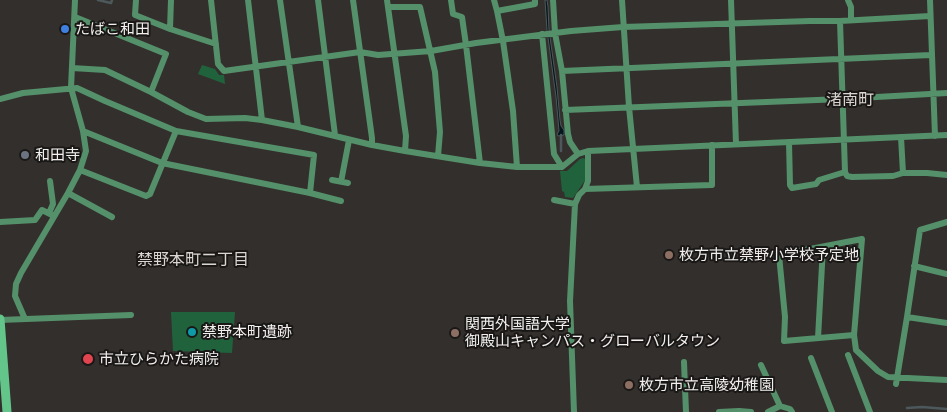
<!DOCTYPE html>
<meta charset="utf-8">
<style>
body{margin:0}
canvas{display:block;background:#332f2c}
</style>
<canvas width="947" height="412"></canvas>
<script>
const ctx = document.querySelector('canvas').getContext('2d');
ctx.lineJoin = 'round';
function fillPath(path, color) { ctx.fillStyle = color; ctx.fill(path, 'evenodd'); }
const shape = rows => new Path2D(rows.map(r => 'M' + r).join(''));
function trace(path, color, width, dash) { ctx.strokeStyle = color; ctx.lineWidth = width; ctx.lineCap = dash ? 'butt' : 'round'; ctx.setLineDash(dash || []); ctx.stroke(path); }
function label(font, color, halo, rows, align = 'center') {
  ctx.font = font + ' "Golos Text","Noto Sans JP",sans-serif'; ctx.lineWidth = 4; ctx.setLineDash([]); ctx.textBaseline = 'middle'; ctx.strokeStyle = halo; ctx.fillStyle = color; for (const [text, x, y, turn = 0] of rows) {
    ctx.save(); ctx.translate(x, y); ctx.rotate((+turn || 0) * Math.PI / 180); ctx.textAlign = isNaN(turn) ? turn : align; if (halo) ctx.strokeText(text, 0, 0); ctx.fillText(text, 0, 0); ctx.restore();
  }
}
fillPath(shape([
 [202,65,215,69,219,75,224,75,225,84,198,74],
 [583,158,585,159,586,179,573,198,565,197,564,192,562,191,560,171,567,171,580,159],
 [171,312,235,312,232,353,173,351]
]), '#20623c');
const water = shape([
 [545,0,547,0,548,7,549,30,557,87,560,120,561,126,564,130,564,135,558,136,557,134,559,131,556,97,547,30,545,0]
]);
fillPath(water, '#05171c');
trace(water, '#4c585b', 1);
trace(shape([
 [98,0,111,3,112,0],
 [561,151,561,135],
 [907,408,922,407,947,409]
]), '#4c585b', 2.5);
trace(shape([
 [136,0,135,15,170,29,216,44],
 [211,0,218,64,224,71,360,52,378,55,431,51,476,43,571,31,623,27,810,21,840,21,930,16],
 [248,0,262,120],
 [280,0,298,127],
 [318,0,335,135],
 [353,0,372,138,372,145],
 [387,0,406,136,405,151],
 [451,0,453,14,462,17,466,45,480,163],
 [494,0,497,11],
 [553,0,555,33,562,71,568,134,570,142,578,154],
 [622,0,629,107,637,187],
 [731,0,736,144],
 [848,0,851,7,851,20],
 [930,0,935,136],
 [388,7,420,7,435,72,440,132,438,156],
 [75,17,166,54,151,92],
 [840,21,845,172],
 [170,29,171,0],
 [542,34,554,154,562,167],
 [72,68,105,70,151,92,188,112,206,119,245,118,262,120,298,127,372,145,405,151,480,163,517,167,562,167,578,154,588,151,947,135],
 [562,71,931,55],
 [0,99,23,93,77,88,105,101,176,131,314,155,310,193],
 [565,110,842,99,947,93],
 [83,131,162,163,310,193,341,201],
 [901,137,903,173],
 [789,142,790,185,792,188,816,184,819,180,845,172,847,176,852,177,893,176,903,173,927,173,947,175],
 [517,167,513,111,503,41,497,11,535,4,535,0],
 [80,170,146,196,150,194,176,131],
 [332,180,348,183],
 [341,182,349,140],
 [585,189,712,185,712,145],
 [68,193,112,217],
 [554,200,575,204],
 [49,213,53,204,50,181],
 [0,222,35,220,42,210,54,216],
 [914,266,947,274],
 [907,317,947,323],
 [25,319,15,296,16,284,21,273,68,193,80,170,86,151,83,131,71,88,75,0],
 [0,320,131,315],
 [854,335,784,341,785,317,779,255,862,239,854,335,856,350,878,371,888,377,947,380],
 [818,338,823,247],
 [848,355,870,412],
 [811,358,832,412],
 [684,362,686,412],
 [761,365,780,406],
 [896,384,907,317,920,230,947,222],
 [574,412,570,301,575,204,579,195,585,189,588,181,588,151],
 [719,412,739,411,751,412],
 [768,412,780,406,790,409,792,412]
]), '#54906a', 6);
trace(shape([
 [0,319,7,412]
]), '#63c58a', 9);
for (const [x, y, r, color] of [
 [65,29,5,"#3f7fe0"],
 [25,155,5,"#6b7280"],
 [669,255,5,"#8d6e63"],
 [192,332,5,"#0f9aa8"],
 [455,333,5,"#8d6e63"],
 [88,359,6,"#e0444e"],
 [629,385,5,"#8d6e63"]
]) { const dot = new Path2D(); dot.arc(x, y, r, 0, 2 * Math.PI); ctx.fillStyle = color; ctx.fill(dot); trace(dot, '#1a1816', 2); }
label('15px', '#f2efee', '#1a1816', [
 ["たばこ和田",75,29],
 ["和田寺",35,155],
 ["枚方市立禁野小学校予定地",679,255],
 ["関西外国語大学",465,324],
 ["御殿山キャンパス・グローバルタウン",465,341],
 ["禁野本町遺跡",202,332],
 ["市立ひらかた病院",99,359],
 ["枚方市立高陵幼稚園",639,385]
], 'left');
label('16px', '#dbd6d2', '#1a1816', [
 ["渚南町",850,100],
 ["禁野本町二丁目",193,260]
]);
</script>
